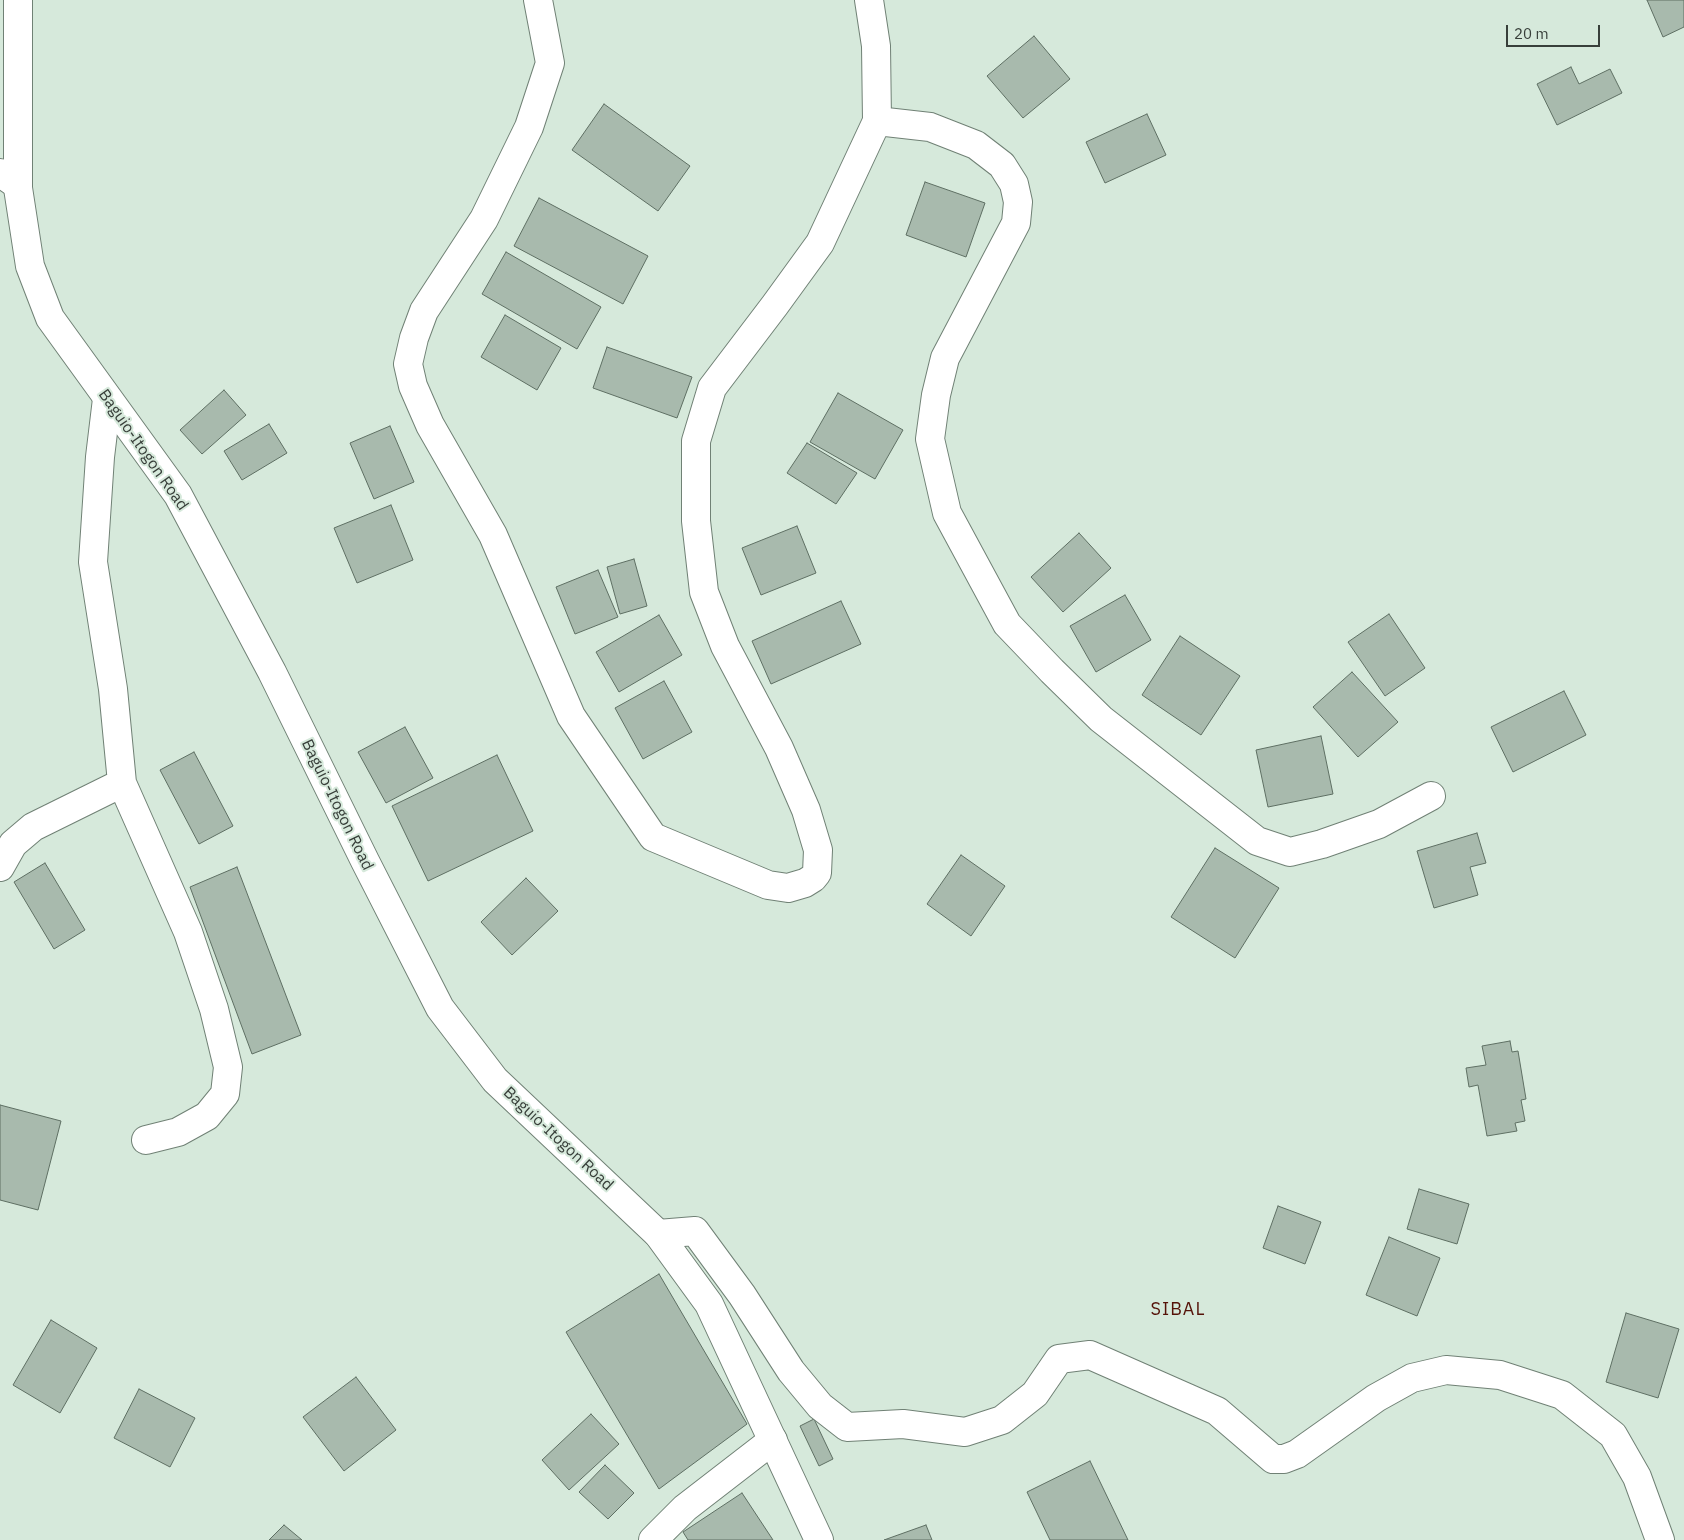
<!DOCTYPE html>
<style>
body{margin:0}
#map{position:relative;width:1684px;height:1540px;overflow:hidden;background:#d6e9db;font-family:"IBM Plex Sans",sans-serif}
canvas{display:block}
.scale{position:absolute;left:1506px;top:25px;width:94px;height:22px;box-sizing:border-box;border:2px solid #383f3a;border-top:0;padding-left:6px;font-size:15px;line-height:18px;white-space:nowrap;color:#383f3a;-webkit-text-stroke:4px #d6e9db;paint-order:stroke}
</style>
<div id="map">
<canvas width="1684" height="1540"></canvas>
<div class="scale">20 m</div>
</div>
<script>
const ctx = document.querySelector('canvas').getContext('2d');
ctx.lineJoin = 'round';
function fillPath(path, color) { ctx.fillStyle = color; ctx.fill(path, 'evenodd'); }
const shape = rows => new Path2D(rows.map(r => 'M' + r).join(''));
function trace(path, color, width, dash) { ctx.strokeStyle = color; ctx.lineWidth = width; ctx.lineCap = dash ? 'butt' : 'round'; ctx.setLineDash(dash || []); ctx.stroke(path); }
function label(font, color, halo, rows, align = 'center') {
  ctx.font = font + ' "IBM Plex Sans",sans-serif'; ctx.lineWidth = 4; ctx.setLineDash([]); ctx.textBaseline = 'middle'; ctx.strokeStyle = halo; ctx.fillStyle = color; for (const [text, x, y, turn = 0] of rows) {
    ctx.save(); ctx.translate(x, y); ctx.rotate((+turn || 0) * Math.PI / 180); ctx.textAlign = isNaN(turn) ? turn : align; if (halo) ctx.strokeText(text, 0, 0); ctx.fillText(text, 0, 0); ctx.restore();
  }
}
const building = shape([
 [1647,0,1684,0,1684,27,1663,37,1647,0],
 [1034,36,1070,79,1023,118,987,76,1034,36],
 [1571,67,1579,84,1610,69,1622,93,1557,125,1537,84,1571,67],
 [604,104,690,166,658,211,572,150,604,104],
 [1147,114,1166,155,1105,183,1086,142,1147,114],
 [925,182,985,203,966,257,906,235,925,182],
 [539,198,648,256,623,304,514,246,539,198],
 [506,252,601,307,577,349,482,294,506,252],
 [505,315,561,348,537,390,481,357,505,315],
 [607,347,692,377,677,418,593,388,607,347],
 [224,390,246,415,202,454,180,430,224,390],
 [838,393,903,430,875,479,810,442,838,393],
 [269,424,287,453,242,480,224,451,269,424],
 [390,426,414,482,374,499,350,443,390,426],
 [807,443,857,473,836,504,787,473,807,443],
 [391,505,413,560,357,583,334,528,391,505],
 [797,526,816,573,761,595,742,548,797,526],
 [1079,533,1111,568,1063,612,1031,577,1079,533],
 [634,559,647,606,620,614,607,567,634,559],
 [598,570,618,617,575,634,556,587,598,570],
 [1125,595,1151,640,1096,672,1070,626,1125,595],
 [841,601,861,644,771,684,752,641,841,601],
 [1389,614,1425,668,1385,696,1348,642,1389,614],
 [659,615,682,655,619,692,596,652,659,615],
 [1180,636,1240,676,1201,735,1142,695,1180,636],
 [1352,672,1398,722,1358,757,1313,707,1352,672],
 [664,681,692,732,643,759,615,708,664,681],
 [1564,691,1586,735,1513,772,1491,727,1564,691],
 [405,727,433,778,386,803,358,752,405,727],
 [1321,736,1333,794,1268,807,1256,750,1321,736],
 [194,752,233,826,199,844,160,770,194,752],
 [497,755,533,831,428,881,392,806,497,755],
 [1477,833,1486,863,1470,867,1478,895,1434,908,1417,851,1477,833],
 [1215,848,1279,888,1235,958,1171,917,1215,848],
 [961,855,1005,886,971,936,927,904,961,855],
 [45,863,85,930,54,949,14,882,45,863],
 [237,867,301,1035,252,1054,190,887,237,867],
 [526,878,558,911,512,955,481,922,526,878],
 [1510,1041,1512,1052,1518,1051,1526,1099,1521,1100,1525,1121,1515,1123,1517,1131,1487,1136,1478,1085,1469,1087,1466,1068,1486,1065,1482,1046,1510,1041],
 [0,1105,61,1121,38,1210,0,1200,0,1105],
 [1419,1189,1469,1204,1457,1244,1407,1229,1419,1189],
 [1278,1206,1321,1222,1305,1264,1263,1248,1278,1206],
 [1389,1237,1440,1258,1417,1316,1366,1295,1389,1237],
 [659,1274,747,1424,659,1489,566,1332,659,1274],
 [1626,1313,1679,1329,1658,1398,1606,1382,1626,1313],
 [51,1320,97,1348,60,1413,13,1385,51,1320],
 [356,1377,396,1430,344,1471,303,1417,356,1377],
 [139,1389,195,1418,170,1467,114,1438,139,1389],
 [591,1414,619,1444,569,1490,542,1460,591,1414],
 [814,1419,833,1459,819,1466,800,1426,814,1419],
 [1090,1461,1128,1540,1050,1540,1027,1492,1090,1461],
 [605,1465,634,1493,608,1519,579,1492,605,1465],
 [742,1493,773,1540,688,1540,683,1532,742,1493],
 [284,1525,302,1540,269,1540,284,1525],
 [926,1525,932,1540,884,1540,926,1525]
]);
fillPath(building, '#a8baad');
trace(building, '#5e6f63', 1);
const minor = shape([
 [538,0,550,63,529,127,484,219,424,311,414,338,408,364,413,386,430,425,493,535,571,716,653,837,768,885,788,888,805,883,813,878,817,873,818,850,806,810,779,748,725,646,704,592,696,521,696,441,712,388,775,305,820,243,877,121,876,46,869,0],
 [877,121,930,127,976,145,1002,165,1014,184,1018,202,1016,223,945,358,936,395,930,439,947,513,1007,624,1052,671,1101,719,1257,841,1290,852,1322,844,1379,824,1431,796],
 [0,173,18,185],
 [107,399,100,457,93,562,113,689,122,783,188,932,214,1009,228,1067,225,1094,207,1116,178,1132,146,1140],
 [0,867,13,844,33,827,122,783],
 [658,1234,695,1231,742,1295,791,1371,820,1406,847,1427,903,1424,965,1432,1002,1420,1035,1394,1059,1359,1090,1355,1217,1411,1273,1459,1284,1459,1297,1454,1376,1398,1412,1378,1446,1370,1500,1375,1562,1395,1613,1435,1637,1477,1660,1540],
 [653,1540,685,1508,773,1440]
]);
const major = shape([
 [18,0,18,188,30,266,50,318,178,495,272,672,365,861,440,1008,495,1080,658,1234,709,1304,819,1540]
]);
trace(minor, '#708175', 30);
trace(major, '#708175', 30);
trace(minor, '#fff', 28);
trace(major, '#fff', 28);
label('16px', '#383f3a', '#d6e9db', [
 ["Baguio-Itogon Road",143,450,55],
 ["Baguio-Itogon Road",337,805,64],
 ["Baguio-Itogon Road",558,1139,43]
]);
ctx.letterSpacing = '1px';
label('18px', '#551208', '#d6e9db', [
 ["SIBAL",1178,1310]
]);
ctx.letterSpacing = '0px';
</script>
